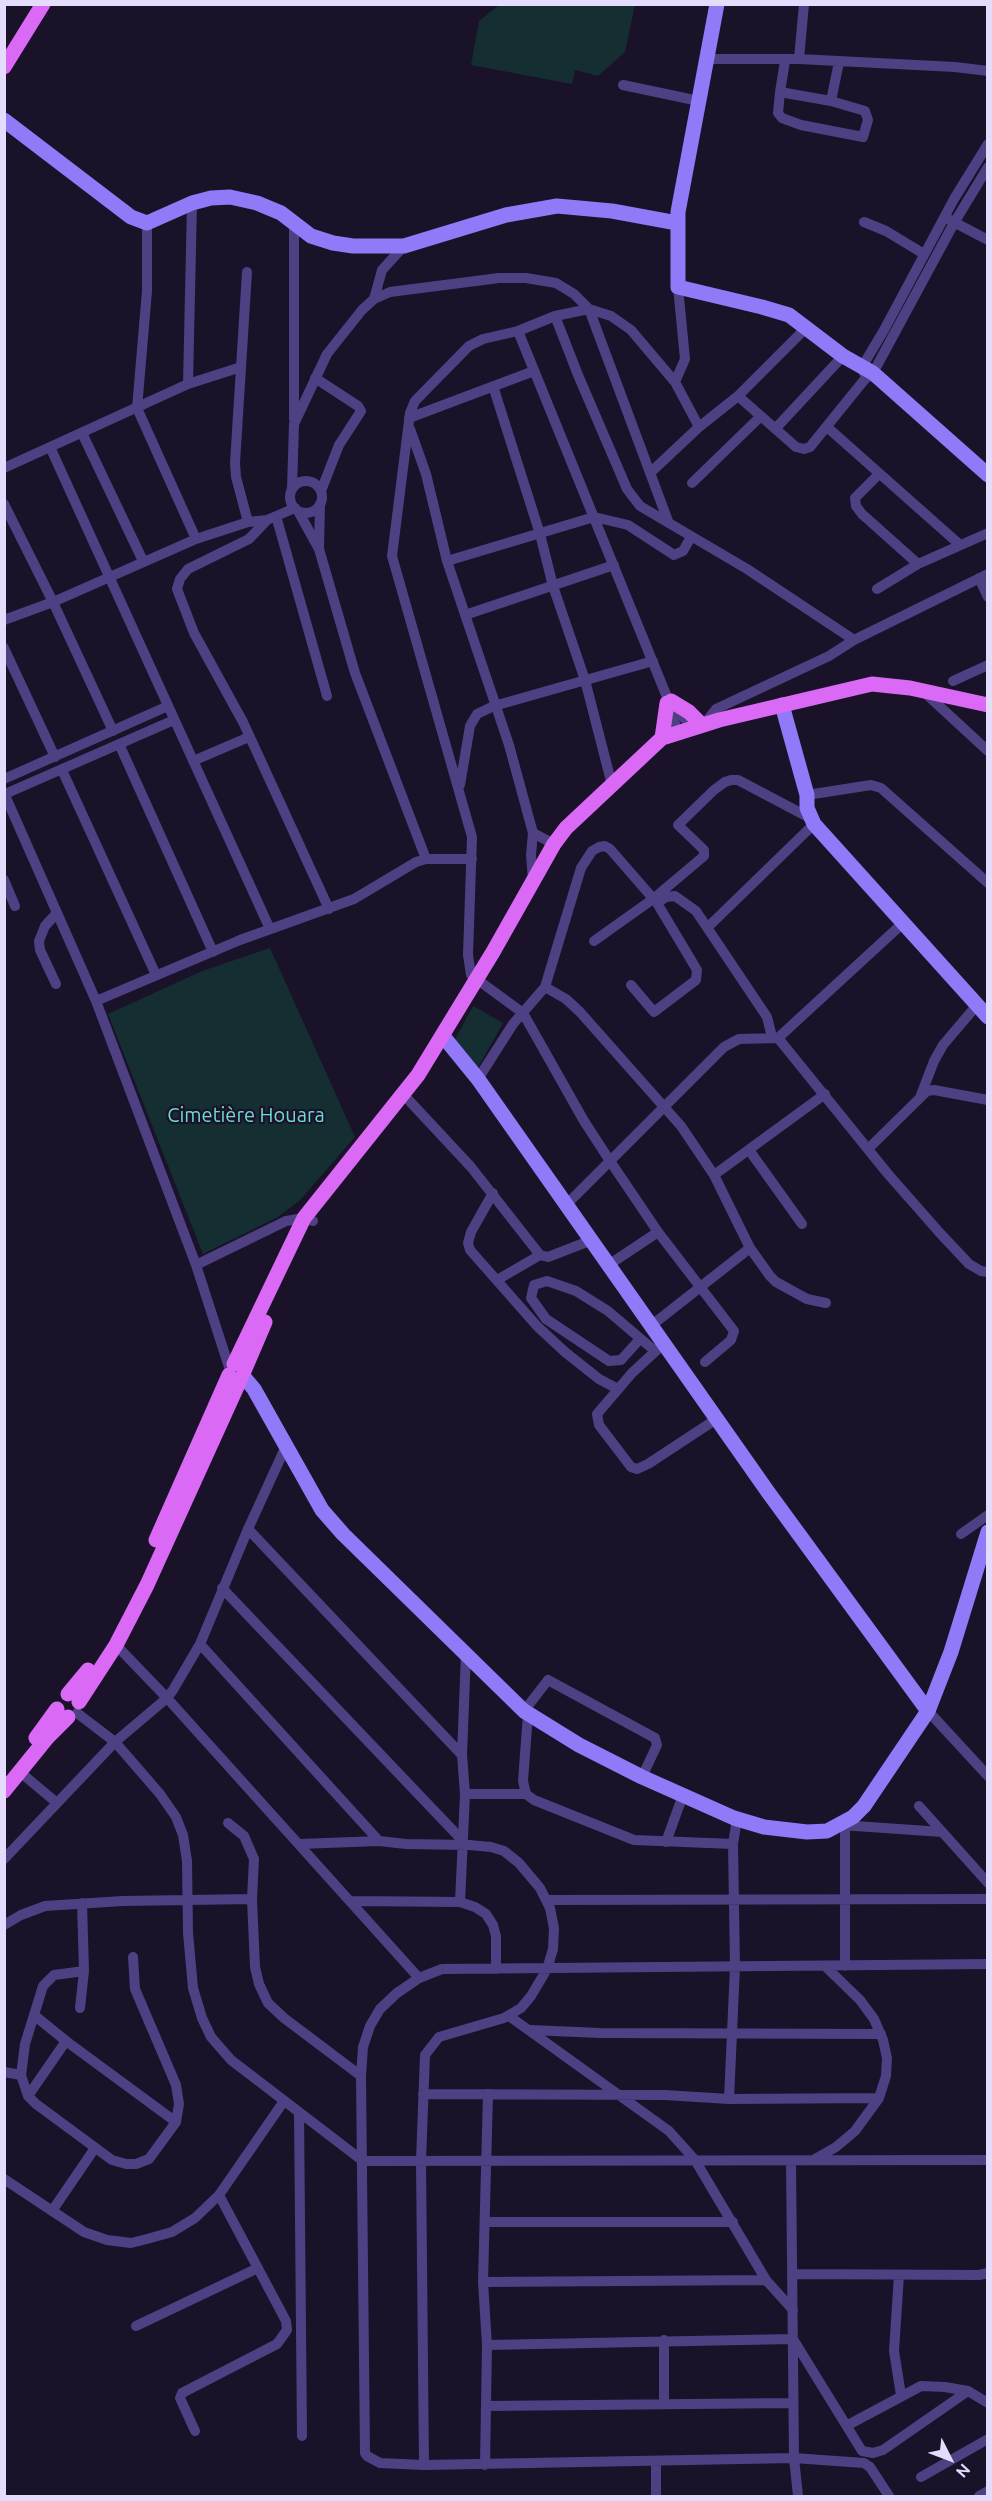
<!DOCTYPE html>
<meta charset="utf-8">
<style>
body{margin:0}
#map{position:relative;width:992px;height:2501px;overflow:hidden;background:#1a1229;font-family:Ubuntu,sans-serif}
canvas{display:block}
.frame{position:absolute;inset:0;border:6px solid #e5dcfd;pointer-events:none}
.north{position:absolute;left:920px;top:2429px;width:60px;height:60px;-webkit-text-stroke:4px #1a1229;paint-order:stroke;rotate:132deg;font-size:16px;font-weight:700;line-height:24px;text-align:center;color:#e5dcfd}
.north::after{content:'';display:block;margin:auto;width:21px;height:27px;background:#e5dcfd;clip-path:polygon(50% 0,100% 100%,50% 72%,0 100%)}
</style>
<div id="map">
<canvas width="992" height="2501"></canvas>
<div class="frame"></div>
<div class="north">N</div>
</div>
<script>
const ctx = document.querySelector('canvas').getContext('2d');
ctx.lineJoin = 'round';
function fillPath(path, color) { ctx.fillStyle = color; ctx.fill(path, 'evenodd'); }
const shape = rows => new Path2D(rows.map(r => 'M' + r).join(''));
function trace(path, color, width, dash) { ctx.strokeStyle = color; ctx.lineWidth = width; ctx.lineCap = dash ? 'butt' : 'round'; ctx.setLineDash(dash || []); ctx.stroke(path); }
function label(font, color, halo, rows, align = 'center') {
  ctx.font = font + ' Ubuntu,sans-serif'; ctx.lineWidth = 4.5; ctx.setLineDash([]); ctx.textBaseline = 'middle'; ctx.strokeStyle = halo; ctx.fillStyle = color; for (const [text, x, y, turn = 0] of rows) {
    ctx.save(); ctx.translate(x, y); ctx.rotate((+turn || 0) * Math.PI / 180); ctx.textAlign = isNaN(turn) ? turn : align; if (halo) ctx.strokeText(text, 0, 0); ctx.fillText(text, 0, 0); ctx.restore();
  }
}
fillPath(shape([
 [499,5,499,4,635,5,625,52,598,76,575,70,572,84,471,65,479,21],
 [270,948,355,1137,300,1200,278,1217,203,1254,108,1014,202,971],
 [473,1006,503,1023,475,1073,452,1045]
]), '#152e32');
trace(shape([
 [707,59,799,59,955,67,988,71],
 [799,59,804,4],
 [623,85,699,101],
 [780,92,785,61],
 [831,101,865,111,868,120,863,137,801,125,782,118,778,113,780,92,831,101,839,62],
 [948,219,988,240],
 [864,222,886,231,924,254],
 [147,223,147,291,137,408,196,539],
 [247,272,235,463,236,477,248,522],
 [374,299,382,270,404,246],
 [555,316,578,375,627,489,640,506,747,569,854,640],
 [518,331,667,697,691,727],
 [864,373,862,367,884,330,954,199,988,144],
 [315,378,358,406,361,411,339,445,321,491],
 [675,382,685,359,678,287],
 [188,384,192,203],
 [493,386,540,534,553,586,585,680,612,785],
 [738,396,796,447,804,449,810,447,865,379,873,373,954,223,988,167],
 [409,418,534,371],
 [294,419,294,224],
 [827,427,959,544],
 [776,428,843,356],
 [410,429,426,474,447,561,509,745,533,833,531,855,533,880],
 [82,433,143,561],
 [50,447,270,929],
 [4,468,188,384,241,367],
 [650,473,699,427,738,396,805,329],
 [879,474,855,498,856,506,862,514,918,564],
 '290 497a16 16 0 1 1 32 0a16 16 0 1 1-32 0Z',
 [692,483,761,416],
 [292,489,294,424,327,354,362,310,374,299,390,292,499,278,526,278,556,283,574,294,589,309,611,316,631,330,675,382,699,427],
 [4,504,53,602,113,731],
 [298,511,319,549,355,673,426,859],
 [276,516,327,696],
 [267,520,249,539,188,569,180,579,177,589,194,633,243,722,329,909],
 [668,521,589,309,555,316,518,331,483,339,469,346,415,401,410,413,392,556,472,837,468,955,471,975,523,1013,584,1121,610,1161,658,1232,734,1331,731,1340,705,1362],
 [319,549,320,504],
 [447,561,594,517,628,525,674,555,683,551,691,537],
 [979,578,988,597],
 [877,589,918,564,988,533],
 [465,615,614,565],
 [4,620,53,602,196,539,248,522,267,520,295,508],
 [4,648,55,757],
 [953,681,988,665],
 [924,692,988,751],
 [668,706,678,731],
 [704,724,716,709,829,656,854,640,988,574],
 [120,746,213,952],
 [193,761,249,737],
 [62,770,156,975],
 [4,779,168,706],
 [460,785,470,726,477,714,494,706,653,661],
 [4,793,96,1001,196,1265,229,1367],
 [5,794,174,720],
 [807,795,871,785,881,788,988,883],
 [533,833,554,844],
 [4,880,15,906],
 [657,903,666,897,675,896,696,911,767,1017,772,1037],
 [708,927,814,824],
 [594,941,653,899,704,856,704,850,678,825,714,790,725,782,731,780,738,780,810,818],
 [56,984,40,950,39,941,45,926,56,914],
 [545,987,566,999,580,1012,681,1126,714,1175,750,1248,770,1276,776,1282,807,1299,826,1303],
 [96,1001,240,940,354,899,416,862,426,859,472,859],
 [778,1038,903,923],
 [478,1079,513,1024,545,987,581,868,592,851,599,847,605,846,610,849,657,903,697,970,696,980,654,1012,631,985],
 [403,1094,471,1167,540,1255,548,1257,592,1240],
 [921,1095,934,1061,943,1045,977,1005],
 [869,1148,927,1091,934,1090,988,1100],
 [749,1150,802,1224],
 [714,1175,825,1094],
 [493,1193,471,1232,468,1243,470,1250,537,1326,565,1352,599,1379,618,1389],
 [566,1205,724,1047,739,1039,778,1038,888,1174,939,1232,969,1264,981,1271,988,1272],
 [610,1264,658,1232],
 [196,1265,286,1221,304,1218,313,1221],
 [497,1280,540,1255],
 [652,1325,750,1248],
 [640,1339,621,1360,609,1361,546,1319,531,1298,534,1285,547,1281,576,1291,608,1311,655,1351],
 [659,1348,632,1373,597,1414,599,1425,631,1467,637,1469,648,1464,718,1418],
 [248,1529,462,1755],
 [961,1534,988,1515],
 [222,1588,462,1840],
 [200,1644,379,1841],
 [116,1645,167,1698,419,1978],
 [524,1711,548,1680,655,1738,657,1745,642,1777],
 [928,1711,988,1776],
 [77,1713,115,1742,160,1794,176,1817,183,1835,187,1861,188,1933,193,1988,202,2018,211,2037,231,2060,363,2161,988,2160],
 [528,1714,523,1781,526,1794,534,1800,634,1840,733,1844],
 [20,1772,57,1803],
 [465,1794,526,1794],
 [919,1806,988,1883],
 [228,1823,244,1836,254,1859,252,1899,255,1967,259,1984,268,2003,284,2018,361,2076],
 [841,1825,942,1832],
 [666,1842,683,1795],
 [300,1844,379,1841,406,1844,469,1845,491,1847,504,1851,519,1863,540,1888,550,1908,554,1928,553,1949,547,1969,531,1996,521,2008,504,2018,439,2037,425,2055,421,2161,424,2465],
 [4,1859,115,1742,167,1698,173,1690,200,1644,248,1529,286,1446],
 [546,1900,988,1899],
 [351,1901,460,1902,475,1907,486,1914,493,1925,496,1936,496,1969],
 [460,1902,465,1794,462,1755,466,1653],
 [4,1925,21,1915,45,1906,123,1901,252,1899],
 [133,1957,135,1989,176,2085,179,2104,176,2122],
 [845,1966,845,1825],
 [80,2008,84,1971,82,1903],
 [34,2015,66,2041,176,2122,149,2159,136,2164,126,2164,112,2160,36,2104,28,2096,21,2075,25,2044,43,1986,54,1975,84,1971],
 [509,2016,669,2131,695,2160,766,2280,793,2310],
 [530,2030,600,2033,881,2034],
 [4,2072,21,2075],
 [423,2094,665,2095,729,2099,879,2098],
 [28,2096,66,2041],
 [729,2099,735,1967,733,1844,737,1819],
 [299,2112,302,2436],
 [815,2159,836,2147,855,2131,879,2098,886,2076,887,2058,883,2040,874,2019,860,2000,826,1967],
 [791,2161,794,2458,424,2465,380,2463,367,2456,365,2453,361,2076,363,2047,370,2026,380,2009,397,1993,419,1978,442,1969,988,1964],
 [4,2179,84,2232,107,2240,131,2243,147,2239,172,2232,195,2218,219,2195,284,2101],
 [52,2211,95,2148],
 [486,2222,733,2222],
 [792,2274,979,2275,988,2273],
 [899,2275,894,2351,901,2395],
 [483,2282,766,2280],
 [136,2326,258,2268],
 [664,2340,664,2404],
 [487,2345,793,2339,862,2451,873,2453,883,2450,968,2391],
 [486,2406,791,2403],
 [848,2425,921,2386,945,2387,968,2391,988,2403],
 [195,2431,180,2398,182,2393,277,2344,287,2330,286,2321,219,2195],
 [485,2465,487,2345,483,2282,488,2094],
 [921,2477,988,2439],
 [656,2496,656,2461],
 [798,2496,794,2458,864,2463,870,2467,889,2496],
 [979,2496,988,2491]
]), '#4f4084', 10);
trace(shape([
 [717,4,678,212,678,287,762,307,789,315,843,356,873,373,988,475],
 [4,120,131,217,147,223,192,203,211,198,230,197,257,203,281,213,311,236,333,243,353,246,404,246,506,215,557,206,612,211,677,223],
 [782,705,807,795,807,808,814,824,988,1017],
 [443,1036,478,1079,768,1492,928,1711],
 [243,1376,254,1389,322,1510,343,1534,524,1711,579,1745,642,1777,734,1818,764,1827,807,1832,827,1831,853,1817,864,1806,928,1711,951,1652,988,1532]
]), '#9279f7', 15);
trace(shape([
 [4,67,43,4],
 [671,701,689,712,702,725],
 [662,738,667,703],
 [234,1364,304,1218,418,1075,493,952,554,844,566,828,662,738,719,720,872,684,910,688,988,705],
 [244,1371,265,1322],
 [156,1540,229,1375],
 [68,1694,88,1670],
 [79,1702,116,1645,147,1585,241,1378],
 [36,1738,57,1709],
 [4,1791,47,1738,68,1717]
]), '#da6af6', 15);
label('20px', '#6bdad1', '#1a1229', [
 ["Cimetière Houara",246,1115]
]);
</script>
